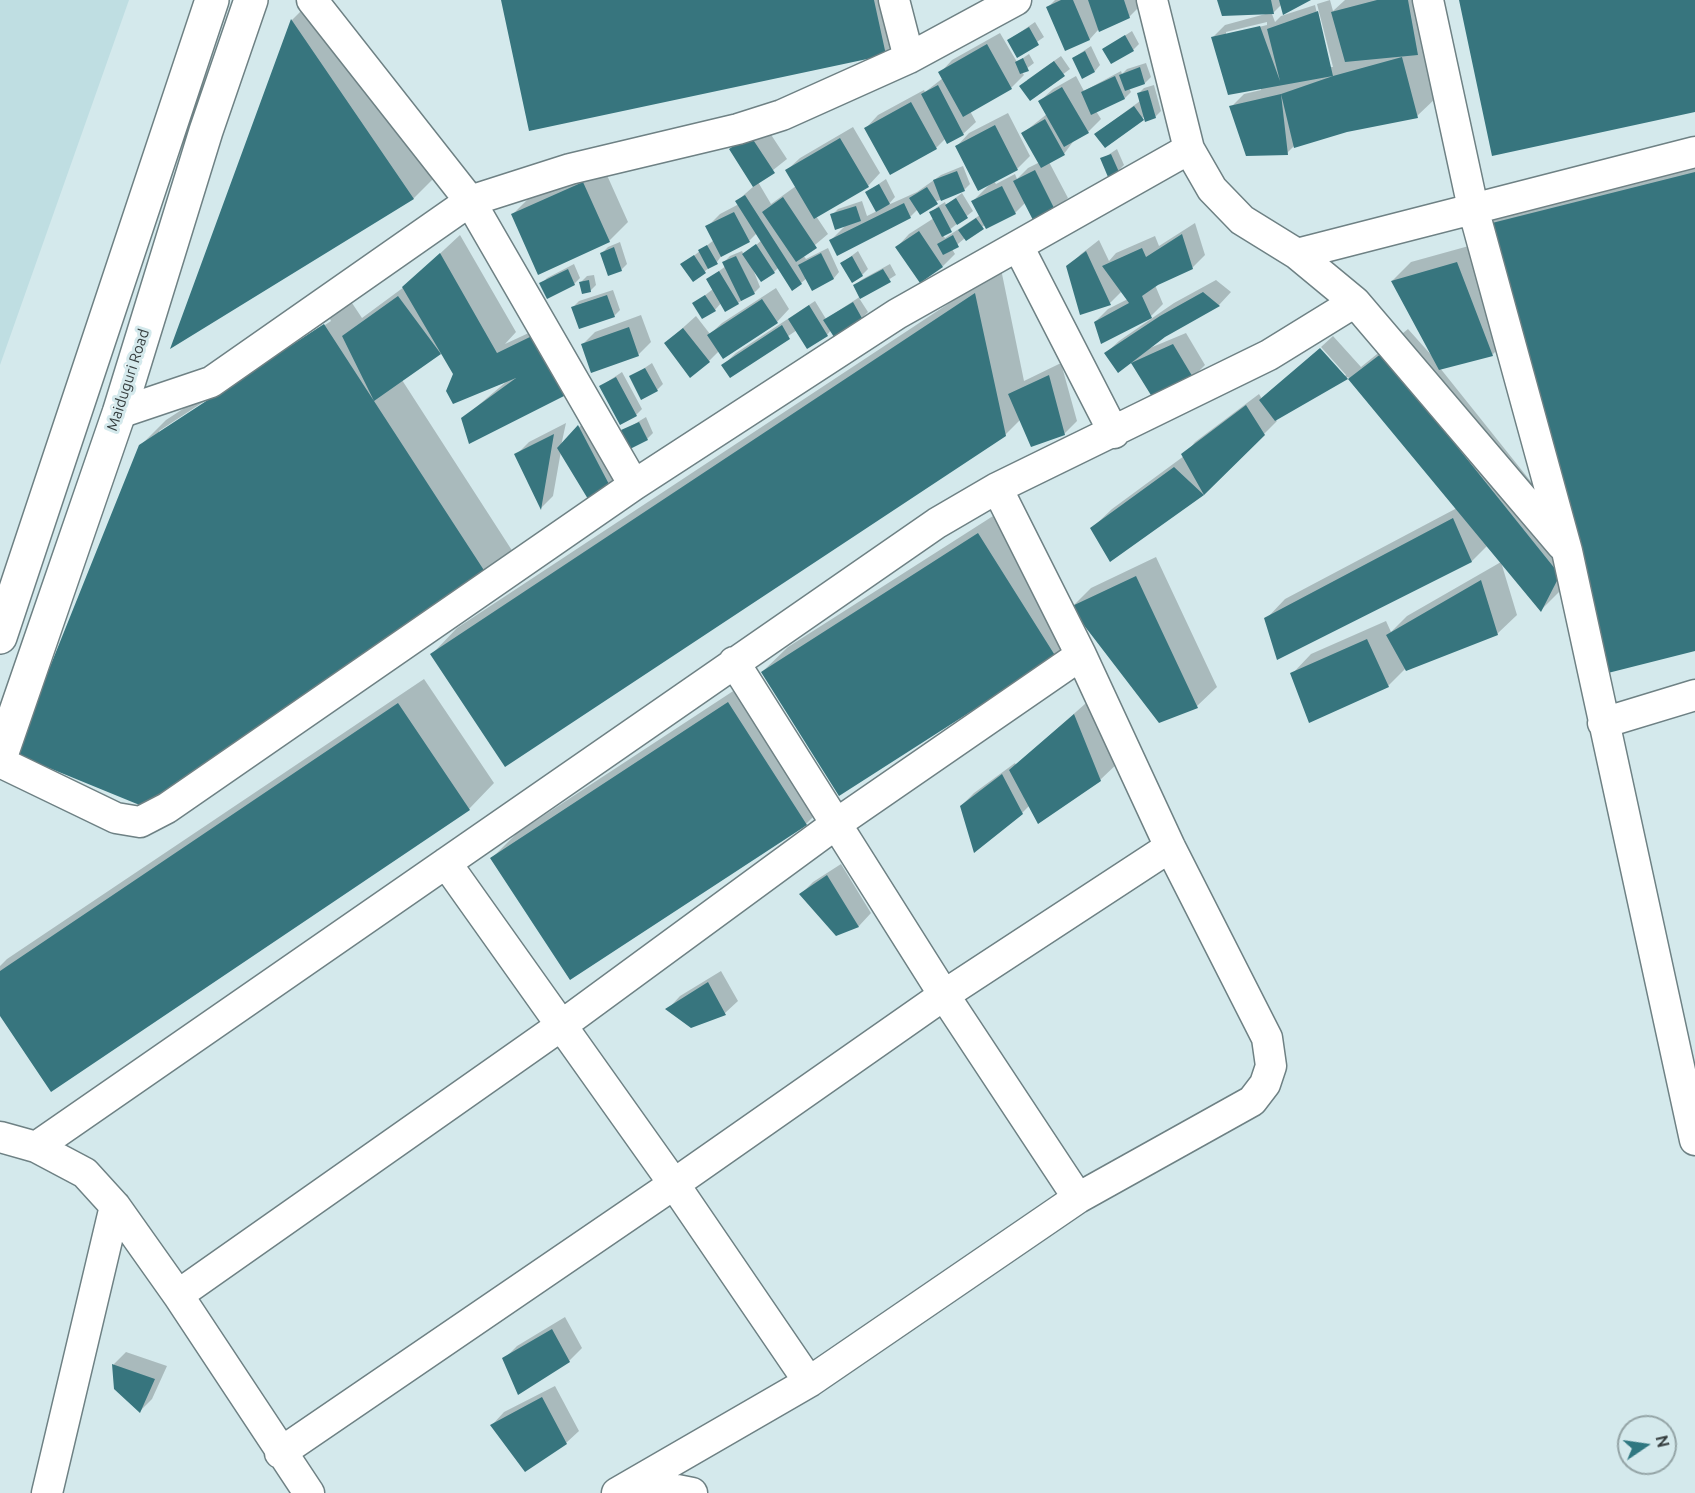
<!DOCTYPE html>
<style>
body{margin:0}
#map{position:relative;width:1695px;height:1493px;overflow:hidden;background:#d4e9ec;font-family:Ubuntu,sans-serif}
canvas{display:block}
.north{position:absolute;left:1617px;top:1415px;width:60px;height:60px;box-sizing:border-box;background:#d4e9ec;border:2px solid #94a4a6;border-radius:50%;rotate:77deg;font-size:16px;font-weight:700;line-height:24px;text-align:center;color:#353d3e}
.north::after{content:'';display:block;margin:auto;width:21px;height:27px;background:#2f7780;clip-path:polygon(50% 0,100% 100%,50% 72%,0 100%)}
</style>
<div id="map">
<canvas width="1695" height="1493"></canvas>
<div class="north">N</div>
</div>
<script>
const ctx = document.querySelector('canvas').getContext('2d');
ctx.lineJoin = 'round';
function fillPath(path, color) { ctx.fillStyle = color; ctx.fill(path, 'evenodd'); }
const shape = rows => new Path2D(rows.map(r => 'M' + r).join(''));
function trace(path, color, width, dash) { ctx.strokeStyle = color; ctx.lineWidth = width; ctx.lineCap = dash ? 'butt' : 'round'; ctx.setLineDash(dash || []); ctx.stroke(path); }
function label(font, color, halo, rows, align = 'center') {
  ctx.font = font + ' Ubuntu,sans-serif'; ctx.lineWidth = 6; ctx.setLineDash([]); ctx.textBaseline = 'middle'; ctx.strokeStyle = halo; ctx.fillStyle = color; for (const [text, x, y, turn = 0] of rows) {
    ctx.save(); ctx.translate(x, y); ctx.rotate((+turn || 0) * Math.PI / 180); ctx.textAlign = isNaN(turn) ? turn : align; if (halo) ctx.strokeText(text, 0, 0); ctx.fillText(text, 0, 0); ctx.restore();
  }
}
fillPath(shape([
 [0,0,129,0,0,365]
]), '#bfdee2');
fillPath(shape([
 [312,0,439,173,414,198,173,345,292,20],
 [503,0,905,0,911,28,885,53],
 [1055,0,1140,0,1142,4,1129,17,1098,30,1090,39,1066,49,1048,7],
 [1218,0,1308,0,1282,4,1272,14,1275,22,1281,16,1315,5,1330,67,1333,67,1317,4,1330,0,1333,11,1345,0,1430,0,1437,97,1417,116,1346,130,1294,146,1287,153,1231,107,1244,94,1261,90,1261,87,1213,37,1225,25,1269,13],
 [1267,22,1267,25,1226,35,1226,32],
 [1035,22,1044,37,1017,56,1009,40],
 [1132,31,1139,44,1133,50,1104,49],
 [1000,33,1017,62,1029,54,1034,63,1022,72,1024,75,1011,88,970,111,976,122,963,134,946,138,936,148,866,128,878,115,924,90,925,92,943,78,940,73,952,60],
 [1091,46,1100,65,1095,71,1073,58],
 [1061,56,1070,69,1030,99,1027,80],
 [1146,63,1151,77,1145,83,1129,88,1131,92,1125,98,1096,111,1101,119,1088,132,1075,139,1064,154,1049,162,1068,198,1055,210,1026,202,1015,213,985,225,965,238,952,249,955,254,943,266,897,247,909,234,934,218,931,213,937,207,945,202,946,205,962,193,973,211,943,235,945,238,980,215,973,201,990,184,957,146,969,133,1008,113,1030,156,1017,169,994,181,996,184,1015,174,1017,179,1028,168,1040,162,1023,133,1047,114,1040,101,1053,89,1076,76,1084,91,1121,71,1122,74,1127,69],
 [1154,85,1161,111,1155,117,1145,117,1102,129,1140,101,1138,94,1144,88],
 [764,124,787,159,758,182,771,204,796,186,787,170,800,158,853,127,880,173,868,186,816,216,828,234,803,255,806,259,828,248,839,272,834,278,812,289,807,278,801,283,779,267,774,272,751,264,760,287,754,293,738,303,721,303,715,310,694,304,713,289,708,279,726,266,724,262,730,256,742,251,744,255,762,240,757,233,749,241,722,255,717,262,693,280,682,265,714,240,707,227,720,214,739,204,737,201,754,186,731,149,743,137],
 [1117,149,1124,165,1118,171,1102,159],
 [1695,154,1695,650,1566,585,1541,610,1488,545,1472,561,1266,619,1285,599,1457,508,1348,377,1275,419,1277,421,1204,494,1110,560,1092,528,1112,509,1184,456,1195,442,1259,394,1262,399,1319,349,1344,377,1346,375,1321,347,1333,336,1361,367,1408,329,1433,357,1392,281,1411,262,1476,244,1511,336,1492,355,1440,368,1564,523,1489,225,1515,199],
 [602,164,628,222,609,241,513,214,532,195],
 [963,166,970,184,964,190,918,209,910,217,831,240,847,224,832,215,838,209,862,201,867,216,877,211,867,192,886,179,895,197,888,205,917,192,941,175],
 [1195,223,1205,255,1192,268,1155,285,1163,304,1151,316,1095,322,1108,309,1128,299,1122,291,1110,303,1068,267,1081,254,1099,240,1109,261,1116,253,1155,236,1159,246],
 [460,235,516,332,505,344,548,324,568,341,462,419,506,382,454,402,455,372,442,352,402,380,513,552,488,577,140,446,166,420,350,300,362,318,404,287],
 [330,319,331,321,159,434,159,431],
 [620,242,627,264,621,270,602,253,608,247],
 [858,251,868,269,862,275,842,263],
 [574,264,580,278,574,284,541,284,547,278],
 [890,264,896,275,859,298,868,312,862,318,831,330,827,335,797,330,730,376,723,365,736,353,815,301,826,319,861,296,855,286,861,280],
 [1001,269,1024,381,1061,363,1077,421,1064,434,1021,419,1005,435,432,654,457,628],
 [594,275,596,285,590,291,581,282,587,276],
 [1216,280,1231,292,1219,305,1164,336,1150,348,1186,333,1205,365,1193,377,1155,398,1131,360,1106,353,1119,341,1174,303],
 [776,288,789,309,777,322,719,351,709,361,666,343,696,316,710,334,722,323],
 [613,290,620,310,614,316,573,307,579,301],
 [641,315,651,342,638,355,582,345,595,332],
 [652,363,663,384,657,390,631,377],
 [622,372,642,409,636,415,601,386],
 [592,414,623,474,610,486,561,451,553,496,541,508,516,455,529,442,566,423,561,446],
 [646,417,653,433,647,439,623,431],
 [1004,509,1081,631,1055,656,762,672,788,647],
 [1156,557,1217,687,1197,706,1159,721,1072,607,1091,588],
 [1501,562,1517,615,1497,634,1406,668,1388,686,1292,674,1311,654,1386,621,1391,632,1407,616],
 [753,678,832,798,806,824,570,978,492,858,517,833],
 [424,679,494,783,469,809,0,1013,0,966,7,959],
 [1094,696,1120,761,1100,780,1030,805,1022,813,961,806,974,793,1015,763,1016,765],
 [841,864,871,913,859,926,837,934,801,894,813,882],
 [721,971,738,1001,725,1013,691,1026,668,1009,680,996],
 [565,1317,582,1348,569,1361,504,1359,517,1346],
 [126,1352,167,1366,152,1399,140,1411,115,1388,114,1364],
 [555,1386,579,1431,566,1443,492,1425,504,1412]
]), '#0003');
fillPath(shape([
 [501,0,874,0,886,55,529,131],
 [1061,0,1073,0,1090,40,1065,51,1046,7],
 [1088,0,1124,0,1130,18,1099,32],
 [1217,0,1271,0,1274,14,1222,16],
 [1279,0,1311,0,1283,15],
 [1377,0,1408,0,1418,55,1345,62,1331,12],
 [1459,0,1695,0,1695,112,1492,156],
 [1318,11,1333,76,1228,95,1211,37,1260,26,1280,81,1267,29],
 [291,19,414,199,170,349],
 [1029,27,1039,45,1017,58,1007,40],
 [1125,35,1134,51,1111,64,1102,49],
 [987,44,1012,89,963,117,938,72],
 [1085,51,1095,72,1082,79,1072,58],
 [1402,57,1418,118,1347,132,1294,148,1281,94,1333,76],
 [1023,58,1029,71,1020,74,1015,62],
 [1054,61,1065,76,1030,101,1019,86],
 [1140,67,1145,84,1125,91,1119,75],
 [1115,76,1125,99,1091,115,1081,92],
 [938,85,964,135,947,144,921,94],
 [1062,87,1089,133,1064,147,1038,101],
 [1148,90,1156,118,1145,122,1137,93],
 [1281,94,1288,155,1246,156,1229,106],
 [911,102,937,149,890,175,864,128],
 [1134,106,1144,120,1105,148,1094,134],
 [1045,119,1065,155,1041,168,1021,133],
 [995,125,1018,170,978,191,955,146],
 [750,135,775,173,753,187,729,149],
 [840,138,869,187,814,219,785,170],
 [1111,154,1119,172,1108,177,1100,158],
 [1035,170,1056,212,1034,222,1013,181],
 [957,171,965,191,941,201,933,180],
 [1695,172,1695,651,1600,675,1488,224],
 [583,182,610,242,538,275,511,214],
 [879,184,890,204,876,212,865,192],
 [1002,186,1016,214,986,229,971,201],
 [927,187,938,204,920,215,909,198],
 [745,195,802,284,792,291,735,201],
 [783,197,817,248,796,262,762,212],
 [956,198,968,218,957,225,945,205],
 [904,203,911,218,837,256,829,240],
 [856,206,861,221,835,230,830,214],
 [939,207,952,232,942,237,929,212],
 [734,212,750,242,721,257,705,226],
 [976,218,984,229,966,241,958,230],
 [919,231,943,267,920,283,895,247],
 [1182,234,1193,269,1158,285,1142,296,1152,318,1101,344,1094,322,1129,303,1102,266,1142,248,1146,257],
 [953,235,959,247,943,255,937,244],
 [756,244,775,273,761,282,742,254],
 [707,245,718,264,708,269,698,250],
 [614,247,622,271,608,276,600,253],
 [1086,251,1111,305,1080,315,1066,266],
 [440,253,497,353,534,335,566,395,469,444,461,418,516,378,453,404,446,391,453,374,402,287],
 [821,253,834,279,812,291,798,265],
 [694,255,706,273,693,282,680,264],
 [736,256,755,294,741,301,722,262],
 [852,256,863,276,852,283,840,263],
 [1457,262,1493,356,1439,370,1391,281],
 [568,269,575,285,547,299,539,283],
 [883,269,891,282,860,299,853,285],
 [719,271,739,304,725,312,706,279],
 [589,280,591,292,582,294,579,282],
 [1203,292,1220,306,1165,337,1118,373,1104,353,1160,316],
 [975,293,1006,436,505,767,430,654],
 [607,295,615,317,579,329,571,307],
 [705,295,716,311,702,319,692,303],
 [398,296,441,354,374,401,489,578,142,806,15,754,139,445,324,324,374,401,342,336],
 [762,299,778,323,723,359,707,335],
 [853,302,863,320,834,337,823,320],
 [809,305,828,336,807,349,788,319],
 [782,325,790,339,730,378,721,365],
 [629,327,639,356,591,373,581,344],
 [683,328,710,362,690,378,664,343],
 [1173,344,1194,379,1154,400,1131,363],
 [1320,348,1348,379,1382,353,1560,575,1541,612,1348,379,1275,421,1259,400],
 [645,368,658,391,641,400,629,376],
 [1049,375,1065,435,1031,447,1008,394],
 [616,377,637,416,620,425,599,386],
 [1246,405,1265,435,1204,495,1110,562,1090,528,1174,467,1204,495,1181,454],
 [639,422,648,440,630,449,621,430],
 [578,425,611,488,591,504,557,448],
 [554,434,541,510,514,454],
 [1453,518,1472,562,1277,660,1264,618],
 [978,533,1056,657,839,796,761,672],
 [1136,576,1198,708,1159,723,1070,607],
 [1481,580,1498,635,1406,671,1386,635],
 [1367,639,1389,687,1309,723,1290,673],
 [728,702,807,825,570,980,490,858],
 [398,703,470,810,51,1092,0,1016,0,971],
 [1074,714,1101,781,1038,824,1009,770],
 [1002,774,1023,814,974,853,960,806],
 [827,875,859,927,836,936,799,894],
 [708,982,726,1015,691,1028,665,1009],
 [552,1329,570,1362,518,1395,502,1358],
 [112,1364,155,1379,140,1413,114,1389],
 [542,1397,567,1444,525,1472,490,1425]
]), '#37757e');
const minor = shape([
 [312,0,470,201,634,485],
 [894,0,909,58],
 [1152,0,1189,149,1212,189,1242,220,1297,254,1355,302,1562,545],
 [1428,0,1473,208,1567,551,1695,1140],
 [1018,246,1114,433],
 [1297,254,1695,152],
 [119,413,211,382,470,201,570,169,738,129,782,115,909,58,1016,0],
 [734,662,944,995,1078,1198],
 [1603,723,1695,695],
 [0,762,116,818,140,822,167,808,634,485,897,314,1189,149],
 [446,863,674,1184,809,1382],
 [0,1137,36,1147,85,1173,115,1206,178,1295,309,1493],
 [36,1147,937,523,997,488,1269,355,1355,302],
 [178,1295,562,1025,836,824,1081,655],
 [280,1453,674,1184,944,995,1170,847],
 [624,1492,677,1490,692,1493],
 [47,1493,115,1206],
 [617,1493,809,1382,1078,1198,1252,1101,1265,1084,1271,1066,1267,1038,1170,847,1081,655,997,488]
]);
const trunk = shape([
 [0,637,212,0],
 [0,758,119,413,206,131,251,0]
]);
trace(minor, '#6e8184', 33);
trace(trunk, '#6e8184', 36);
trace(minor, '#fff', 30);
trace(trunk, '#fff', 33);
label('15px', '#353d3e', '#d4e9ec', [
 ["Maiduguri Road",128,380,-72]
]);
</script>
